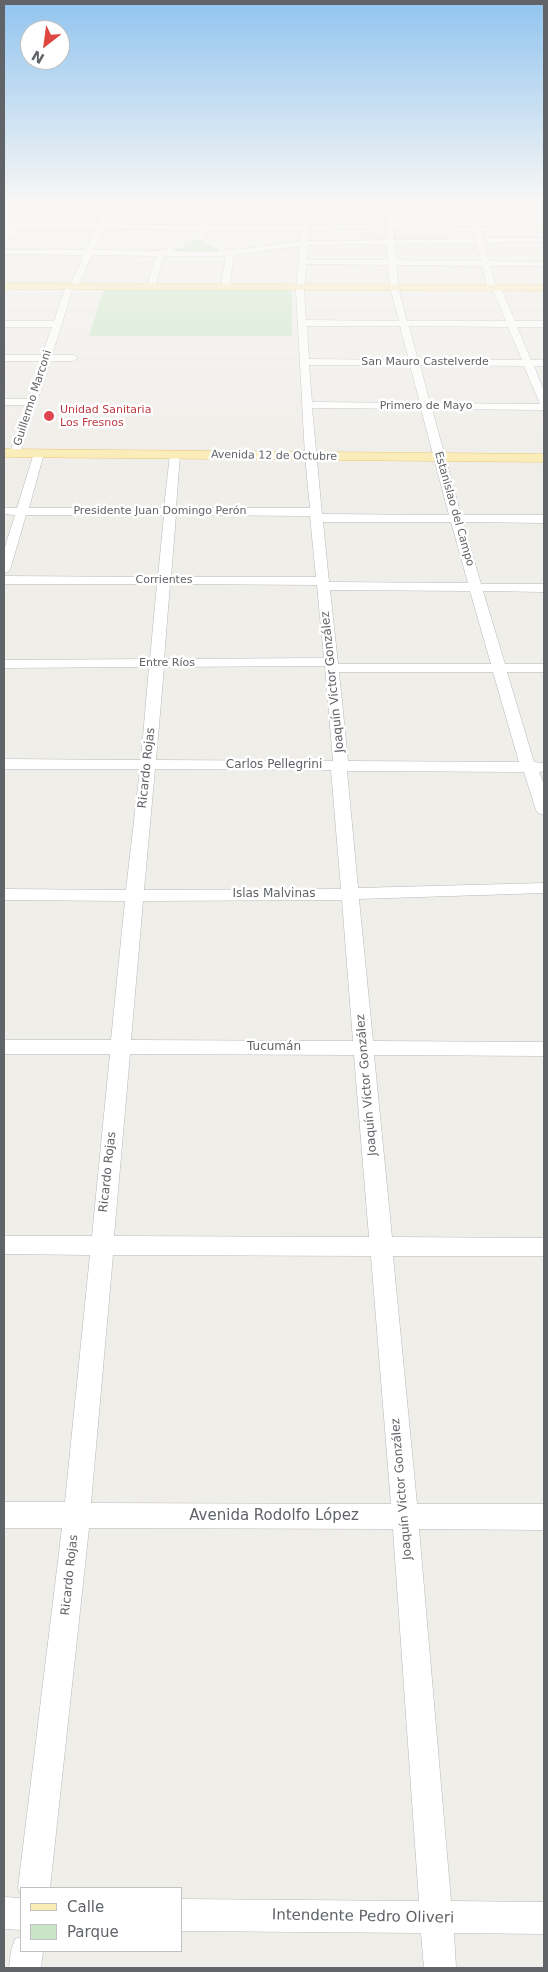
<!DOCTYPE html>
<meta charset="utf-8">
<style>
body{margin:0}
#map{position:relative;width:548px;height:1972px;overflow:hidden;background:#f0eee9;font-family:"DejaVu Sans",sans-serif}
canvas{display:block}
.frame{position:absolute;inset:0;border:5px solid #606367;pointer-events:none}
.legend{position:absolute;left:20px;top:1887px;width:162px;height:65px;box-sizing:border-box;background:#fff;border:1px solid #bfc1c2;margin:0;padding:6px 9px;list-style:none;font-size:15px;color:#606367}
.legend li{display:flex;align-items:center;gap:10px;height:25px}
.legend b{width:25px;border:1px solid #bfc1c2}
.north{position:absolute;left:20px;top:20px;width:50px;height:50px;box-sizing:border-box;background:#fff;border:1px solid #bfc1c2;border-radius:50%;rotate:210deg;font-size:14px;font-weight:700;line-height:20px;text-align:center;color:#606367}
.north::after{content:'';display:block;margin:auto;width:18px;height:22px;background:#df4840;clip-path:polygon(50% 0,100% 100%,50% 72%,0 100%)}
</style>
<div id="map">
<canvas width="548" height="1972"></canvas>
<div class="frame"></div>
<ul class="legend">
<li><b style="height:6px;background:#faecb4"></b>Calle</li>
<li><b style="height:14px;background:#c8e6c7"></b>Parque</li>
</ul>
<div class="north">N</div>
</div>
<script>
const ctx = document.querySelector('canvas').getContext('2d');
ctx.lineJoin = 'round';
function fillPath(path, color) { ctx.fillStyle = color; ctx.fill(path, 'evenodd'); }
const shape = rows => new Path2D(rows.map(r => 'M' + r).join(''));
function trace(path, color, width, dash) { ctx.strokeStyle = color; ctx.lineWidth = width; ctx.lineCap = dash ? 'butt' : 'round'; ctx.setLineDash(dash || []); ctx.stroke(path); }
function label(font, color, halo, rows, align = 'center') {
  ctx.font = font + ' "DejaVu Sans",sans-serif'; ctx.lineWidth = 5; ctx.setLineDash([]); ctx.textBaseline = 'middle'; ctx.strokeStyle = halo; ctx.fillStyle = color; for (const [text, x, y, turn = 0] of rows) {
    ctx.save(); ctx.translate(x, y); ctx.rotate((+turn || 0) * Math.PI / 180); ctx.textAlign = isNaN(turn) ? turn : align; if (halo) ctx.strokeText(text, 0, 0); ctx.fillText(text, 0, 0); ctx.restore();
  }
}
fillPath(shape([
 [199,239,224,254,167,253],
 [104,289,286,290,292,292,292,336,89,336]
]), '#c8e6c7');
const minor = shape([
 [23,203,31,203,18,224,98,224,107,203,115,203,105,224,199,225,204,203,212,203,207,225,302,226,304,203,312,203,310,226,386,224,384,203,392,203,393,224,471,222,466,203,474,203,478,221,544,220,544,224,480,226,483,238,544,238,544,242,484,243,489,261,544,262,544,266,490,266,495,284,502,291,515,321,544,321,544,327,517,327,531,360,544,360,544,366,534,366,544,391,544,410,432,409,461,515,544,515,544,523,463,522,481,584,544,584,544,592,483,591,505,664,544,664,544,672,507,672,533,759,534,762,544,763,544,771,539,772,544,784,544,815,538,813,536,810,524,772,347,771,358,888,544,883,544,893,359,899,373,1041,544,1042,544,1056,374,1055,392,1237,544,1238,544,1256,393,1256,417,1504,544,1504,544,1530,419,1529,451,1901,544,1902,544,1934,454,1933,456,1968,424,1968,421,1933,181,1931,181,1899,419,1901,393,1529,89,1528,50,1888,21,1888,21,1896,18,1888,62,1528,4,1528,4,1502,65,1502,90,1255,4,1254,4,1236,92,1236,110,1054,4,1054,4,1040,111,1040,125,901,4,900,4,889,126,890,140,769,4,769,4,759,141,760,149,667,4,668,4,660,150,659,157,584,4,584,4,576,158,577,164,515,26,515,10,570,4,574,4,550,15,515,4,514,4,508,17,508,34,453,39,450,44,453,29,508,164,508,170,454,175,451,180,454,176,508,310,508,305,456,296,290,300,246,234,255,229,286,225,289,221,286,226,256,164,256,155,286,151,289,147,286,156,256,92,255,78,286,73,288,52,355,73,355,78,358,73,361,50,361,20,453,19,455,11,455,10,453,26,405,4,405,4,399,28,399,41,361,4,361,4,355,42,355,52,327,4,327,4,321,54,321,66,286,71,284,84,255,4,254,4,250,86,250,96,229,15,228,10,238,4,238,8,228,4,228,4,224,11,224,23,203],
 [472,226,475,239,394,240,394,228,472,226],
 [386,228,387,240,308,241,309,230,386,228],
 [103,229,198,230,196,237,200,239,204,237,206,230,302,230,301,241,230,251,221,247,217,249,220,252,173,251,173,248,170,248,161,251,94,250,103,229],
 [476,243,481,261,396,260,395,244,476,243],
 [387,244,388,260,307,260,308,245,387,244],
 [306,264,388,265,390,287,399,321,306,320,304,290,306,264],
 [397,265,482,266,487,285,494,292,506,321,407,321,398,287,397,265],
 [307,326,400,326,409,360,309,359,307,326],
 [409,326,508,327,522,360,418,360,409,326],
 [309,365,410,365,420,403,312,402,309,365],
 [420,365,524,366,540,404,430,403,420,365],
 [312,408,421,409,449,515,322,514,312,408],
 [176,515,310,516,316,577,171,577,176,515],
 [323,522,451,522,468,583,329,582,323,522],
 [170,584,317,585,324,658,164,659,170,584],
 [330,590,470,591,491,664,338,664,330,590],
 [325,666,333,761,156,760,164,667,325,666],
 [339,672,493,672,519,762,348,761,339,672],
 [155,769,331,770,341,889,144,890,155,769],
 [342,900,353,1041,131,1040,143,901,342,900],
 [130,1054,354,1055,369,1237,114,1236,130,1054],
 [113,1255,371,1256,391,1504,91,1503,113,1255],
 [4,1897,21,1898,21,1930,4,1929,4,1897],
 [21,1937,21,1951,43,1951,41,1968,9,1968,11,1951,15,1939,21,1937]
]);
const major = shape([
 [4,283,544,285,544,291,4,289,4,283],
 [4,449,544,454,544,462,4,457,4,449]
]);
trace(minor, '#b5b8bc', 1);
trace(major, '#e9c169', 1);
fillPath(minor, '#fff');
fillPath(major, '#faecb4');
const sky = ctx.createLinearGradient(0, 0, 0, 479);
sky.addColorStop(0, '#91c4ef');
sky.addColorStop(0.42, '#f8f7f5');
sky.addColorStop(1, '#f8f7f500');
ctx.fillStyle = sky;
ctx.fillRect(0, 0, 548, 479);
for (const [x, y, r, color] of [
 [49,416,6,"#e0444e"]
]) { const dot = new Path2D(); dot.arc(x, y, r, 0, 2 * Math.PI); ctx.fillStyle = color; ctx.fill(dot); trace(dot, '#fff', 2); }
label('11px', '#606367', '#fff', [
 ["San Mauro Castelverde",425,362],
 ["Guillermo Marconi",33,398,-72],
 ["Primero de Mayo",426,406],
 ["Avenida 12 de Octubre",274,456,1],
 ["Estanislao del Campo",454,509,74],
 ["Presidente Juan Domingo Perón",160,511],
 ["Corrientes",164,580],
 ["Entre Ríos",167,663]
]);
label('11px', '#be3a42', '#fff', [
 ["Unidad Sanitaria",60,410],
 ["Los Fresnos",60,423]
], 'left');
label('12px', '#606367', '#fff', [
 ["Joaquín Víctor González",333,682,-96],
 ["Carlos Pellegrini",274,765],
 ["Ricardo Rojas",147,768,-84],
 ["Islas Malvinas",274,894],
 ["Tucumán",274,1047],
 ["Joaquín Víctor González",367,1085,-95],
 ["Ricardo Rojas",108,1172,-84],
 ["Joaquín Víctor González",402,1489,-95],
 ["Ricardo Rojas",70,1575,-84]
]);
label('15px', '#606367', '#fff', [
 ["Avenida Rodolfo López",274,1516],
 ["Intendente Pedro Oliveri",363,1917,1]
]);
</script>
